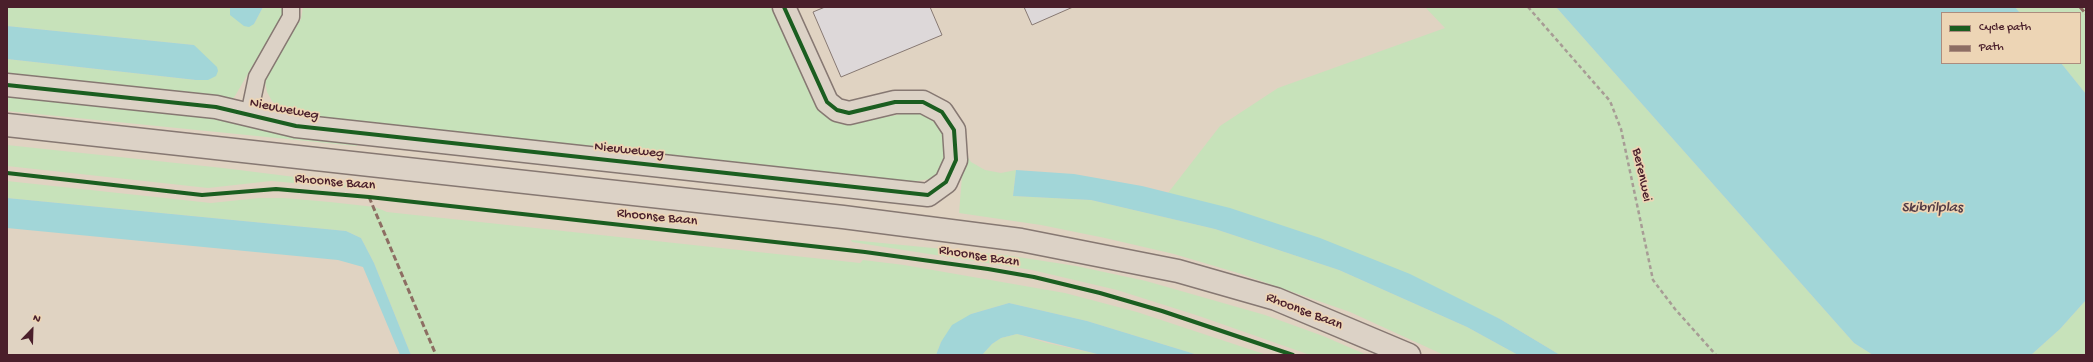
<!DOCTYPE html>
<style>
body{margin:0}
#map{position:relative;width:2093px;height:362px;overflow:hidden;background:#e0d3c2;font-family:"Gochi Hand",sans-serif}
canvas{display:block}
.frame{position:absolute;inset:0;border:8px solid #4a1f2b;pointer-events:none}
.legend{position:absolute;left:1941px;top:12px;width:140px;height:52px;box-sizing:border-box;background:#edd5b5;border:1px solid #ac8c7e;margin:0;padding:5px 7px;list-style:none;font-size:12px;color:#4a1f2b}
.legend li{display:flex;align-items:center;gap:8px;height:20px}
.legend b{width:20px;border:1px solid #ac8c7e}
.north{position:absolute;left:12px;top:310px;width:40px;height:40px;-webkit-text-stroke:3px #edd5b5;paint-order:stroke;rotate:23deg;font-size:11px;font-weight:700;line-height:16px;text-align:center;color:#4a1f2b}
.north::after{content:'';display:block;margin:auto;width:14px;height:18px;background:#4a1f2b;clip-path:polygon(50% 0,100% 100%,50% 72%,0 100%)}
</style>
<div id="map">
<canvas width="2093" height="362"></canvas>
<div class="frame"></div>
<ul class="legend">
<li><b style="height:5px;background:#1b5e20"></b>Cycle path</li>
<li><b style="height:5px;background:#8d6e63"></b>Path</li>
</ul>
<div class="north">N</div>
</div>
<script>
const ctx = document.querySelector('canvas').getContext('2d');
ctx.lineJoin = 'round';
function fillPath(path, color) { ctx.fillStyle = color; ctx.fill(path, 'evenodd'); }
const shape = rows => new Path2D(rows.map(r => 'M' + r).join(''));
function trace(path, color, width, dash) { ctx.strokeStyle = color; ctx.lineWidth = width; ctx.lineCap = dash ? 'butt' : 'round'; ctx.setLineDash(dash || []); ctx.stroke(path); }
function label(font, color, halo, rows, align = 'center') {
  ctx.font = font + ' "Gochi Hand",sans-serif'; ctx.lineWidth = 3.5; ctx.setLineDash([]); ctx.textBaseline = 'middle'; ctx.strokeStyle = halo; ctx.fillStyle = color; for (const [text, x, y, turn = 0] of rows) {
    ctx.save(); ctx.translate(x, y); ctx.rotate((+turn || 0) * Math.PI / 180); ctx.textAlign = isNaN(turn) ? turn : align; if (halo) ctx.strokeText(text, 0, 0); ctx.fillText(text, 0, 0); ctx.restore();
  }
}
fillPath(shape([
 [7,7,230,7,254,24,263,7,282,7,282,15,235,96,231,100,7,77,7,59,196,80,194,45,7,26],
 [303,7,772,7,814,101,823,114,833,121,845,125,912,112,925,115,935,122,942,132,945,145,943,161,938,173,930,179,899,184,288,116,272,101,267,92,265,82,267,73,301,19],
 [1425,7,1556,7,1854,343,1873,355,1560,355,1500,319,1168,193,1220,126,1278,88,1445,28],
 [2015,7,2086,7,2086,94,2061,63,2080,63,2080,13,2020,13],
 [7,92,212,114,292,136,357,144,357,146,7,111],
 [7,145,223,168,375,187,375,190,271,181,208,188,7,166],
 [964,151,971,162,985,170,1001,173,1016,170,1013,196,1091,200,1215,229,1339,270,1467,327,1518,355,1444,355,1350,312,1238,273,1174,254,1105,238,1041,225,959,213],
 [7,181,211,203,259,198,284,198,330,202,375,207,387,212,860,263,863,260,904,265,1065,293,1137,312,1267,355,1198,355,1087,321,1009,303,971,314,941,342,936,355,411,355,374,263,361,238,346,231,7,198],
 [851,240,1005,255,1076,266,1146,281,1265,315,1323,336,1367,355,1310,355,1199,316,1117,290,1032,270,852,242],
 [2086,300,2086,355,2031,355,2060,329],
 [1017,334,1047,343,1101,355,982,355,992,344,1001,338]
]), '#c7e2ba');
fillPath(shape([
 [263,7,254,24,249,27,244,26,230,15,230,7],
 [1556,7,2015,7,2020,13,1942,13,1942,63,2061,63,2086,94,2086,300,2060,329,2031,355,1873,355,1854,343],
 [7,26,194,45,217,67,218,71,216,76,208,80,196,80,7,59],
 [1016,170,1074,174,1142,186,1230,208,1320,238,1410,274,1500,319,1560,355,1518,355,1467,327,1339,270,1215,229,1091,200,1013,196],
 [7,198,346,231,361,238,374,263,411,355,400,355,363,267,338,260,7,228],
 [1009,303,1087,321,1198,355,1101,355,1017,334,1001,338,992,344,982,355,936,355,941,342,952,325,971,314]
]), '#a2d6d8');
const building = shape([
 [825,7,930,7,942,35,841,77,813,12,825,7],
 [1024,7,1073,7,1032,25,1024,7]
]);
fillPath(building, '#ddd8d9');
trace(building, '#867872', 1);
const service = shape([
 [249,115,257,77,291,17,291,7]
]);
const minor = shape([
 [7,85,216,107,296,126,928,195,946,182,956,160,954,130,942,112,923,102,895,102,849,113,837,110,827,102,784,7]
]);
const secondary = shape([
 [7,125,843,217,1021,240,1178,271,1276,299,1409,355]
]);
trace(service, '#867872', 19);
trace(minor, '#867872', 25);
trace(secondary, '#867872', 25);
trace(shape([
 [1528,7,1610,101,1621,129,1653,280,1675,309,1716,355]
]), '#a79c95', 2.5, [4, 3]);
trace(service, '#dcd2c6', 16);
trace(minor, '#dcd2c6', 22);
trace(secondary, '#dcd2c6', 22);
trace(shape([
 [2080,7,2086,14],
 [369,197,436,355]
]), '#8d6e63', 3, [6, 3]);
trace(shape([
 [7,85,216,107,296,126,928,195,946,182,956,160,954,130,942,112,923,102,895,102,849,113,837,110,827,102,784,7],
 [7,173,202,195,276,189,369,197,865,252,988,269,1034,277,1100,293,1162,311,1293,355]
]), '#1b5e20', 4);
label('14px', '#4a1f2b', '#edd5b5', [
 ["Nieuweweg",284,110,11],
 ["Nieuweweg",629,151,6],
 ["Berenwei",1641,175,78],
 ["Rhoonse Baan",335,183,5],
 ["Rhoonse Baan",657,218,6],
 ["Rhoonse Baan",979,257,9],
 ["Rhoonse Baan",1304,312,21]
]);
label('italic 15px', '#533b46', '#edd5b5', [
 ["Skibrilplas",1932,209]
]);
</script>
